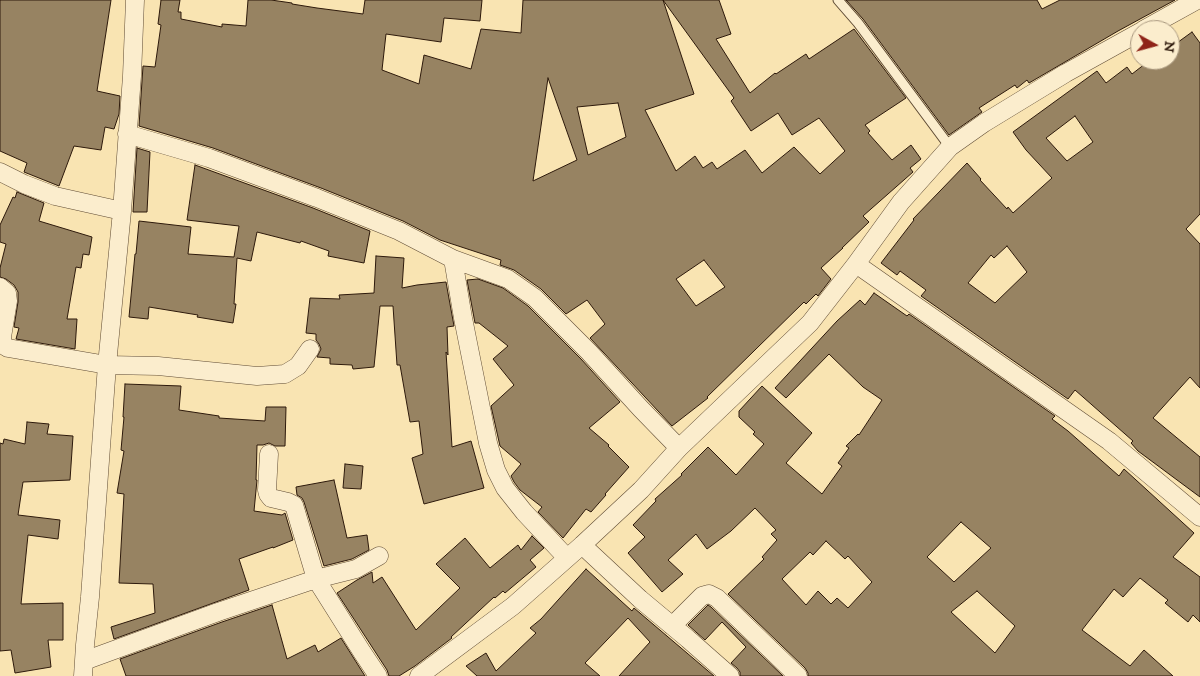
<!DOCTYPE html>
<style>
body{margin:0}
#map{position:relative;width:1200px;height:676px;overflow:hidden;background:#f9e4b2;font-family:"IM FELL DW Pica",serif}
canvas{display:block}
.north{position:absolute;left:1130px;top:20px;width:50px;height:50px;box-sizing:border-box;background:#fbedcd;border:1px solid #a9987f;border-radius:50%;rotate:97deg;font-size:14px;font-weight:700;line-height:20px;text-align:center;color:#2d190b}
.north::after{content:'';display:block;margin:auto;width:18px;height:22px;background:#8f2418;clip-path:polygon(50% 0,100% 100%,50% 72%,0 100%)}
</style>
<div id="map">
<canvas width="1200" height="676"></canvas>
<div class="north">N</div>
</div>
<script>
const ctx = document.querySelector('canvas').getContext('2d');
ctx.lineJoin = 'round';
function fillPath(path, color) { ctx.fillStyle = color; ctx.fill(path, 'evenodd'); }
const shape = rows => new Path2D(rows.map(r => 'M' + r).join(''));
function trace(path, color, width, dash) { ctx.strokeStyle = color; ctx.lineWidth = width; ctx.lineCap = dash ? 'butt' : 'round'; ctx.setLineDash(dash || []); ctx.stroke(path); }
const building = shape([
 [0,0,111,0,97,91,120,96,119,114,114,129,105,127,101,150,74,146,59,186,24,172,27,163,0,151,0,0],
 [161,0,180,0,178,12,181,12,181,19,222,27,222,24,246,26,248,0,271,0,292,3,292,4,317,8,363,14,365,0,482,0,480,21,444,18,441,42,386,34,382,70,419,84,424,55,471,69,481,29,521,33,523,0,663,0,694,94,645,110,676,171,695,156,703,168,712,162,717,169,745,150,762,173,794,147,820,174,845,151,819,118,792,135,778,113,751,131,731,101,734,98,663,0,719,0,731,34,716,39,750,93,775,73,776,74,806,54,809,59,854,29,906,98,865,125,870,131,868,133,892,160,911,145,921,159,910,168,913,172,863,216,869,222,842,248,843,248,821,268,831,279,818,296,816,294,806,304,804,302,707,397,708,398,672,426,590,338,605,324,587,300,566,314,541,289,514,270,500,265,501,260,440,240,403,221,321,188,213,148,139,126,143,66,155,67,161,25,158,24,161,0],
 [548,78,577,160,533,181,548,78],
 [618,103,626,137,588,155,577,107,618,103],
 [704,260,725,287,696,306,676,279,704,260],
 [846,0,1037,0,1042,9,1060,0,1175,0,1118,31,1029,83,1027,80,1017,88,1015,85,979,108,982,112,949,135,863,19,846,0],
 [1192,32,1200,43,1200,214,1186,229,1200,244,1200,388,1190,377,1153,418,1200,457,1200,497,1138,451,1131,443,1133,441,1075,390,1068,399,921,296,926,290,900,271,897,275,881,263,914,220,913,219,967,163,981,179,980,180,1007,209,1008,207,1013,213,1052,178,1026,150,1013,132,1097,71,1106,83,1127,67,1132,74,1150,60,1170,60,1170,48,1192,32],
 [1075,116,1093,142,1067,161,1046,138,1075,116],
 [1007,246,1027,272,995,303,968,283,991,255,994,258,1007,246],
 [137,148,150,152,147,212,133,212,137,148],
 [195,165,313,208,370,231,364,263,328,256,329,251,301,241,300,243,257,232,251,261,237,258,234,304,236,304,233,323,197,317,198,315,149,307,148,319,129,317,135,254,136,254,139,221,191,227,188,254,234,257,239,226,187,220,195,165],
 [17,192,44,203,39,221,92,237,89,255,83,254,81,268,76,267,67,319,77,319,75,349,16,339,19,328,14,327,18,302,18,292,14,285,6,279,0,277,0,268,6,244,0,242,0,225,13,197,15,198,17,192],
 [376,256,404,258,402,288,417,285,446,282,454,326,447,327,448,355,446,352,452,447,471,441,484,488,424,504,412,458,423,454,419,421,410,422,400,365,397,365,393,306,380,306,374,367,353,369,352,365,330,364,330,358,317,357,321,349,319,344,316,340,316,334,306,333,310,298,340,299,339,295,374,293,376,256],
 [478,279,503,288,528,306,581,359,620,402,589,428,609,445,608,446,629,467,605,494,606,495,591,512,586,509,563,538,538,512,542,507,520,490,514,482,511,476,521,464,500,446,491,406,514,385,493,359,508,346,479,323,475,323,467,280,478,279],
 [874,293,907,316,909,314,1055,416,1052,419,1068,431,1119,476,1124,469,1194,533,1173,557,1200,577,1200,622,1193,615,1188,622,1165,603,1168,600,1140,578,1123,597,1114,589,1082,630,1130,666,1144,650,1173,676,808,676,808,673,805,668,728,594,764,559,762,557,777,540,771,534,776,530,755,508,731,531,707,549,696,534,668,560,683,574,662,592,628,553,645,537,633,525,656,501,655,499,682,475,681,474,708,447,736,475,764,444,753,434,755,432,739,417,739,411,762,386,812,433,786,463,822,494,842,466,838,463,849,448,846,446,858,434,859,435,882,400,863,387,829,354,786,398,775,388,837,321,860,300,865,305,874,293],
 [961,522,991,548,954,582,927,557,961,522],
 [826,541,845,559,848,556,872,582,848,608,837,598,831,604,818,591,806,605,782,579,810,552,813,555,826,541],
 [977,591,1015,626,995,653,951,612,977,591],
 [125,384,181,386,179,410,219,416,219,418,265,421,266,407,286,407,285,446,275,446,269,443,263,445,257,445,256,480,257,480,254,511,282,515,285,513,293,540,273,548,273,547,239,559,249,590,114,639,111,627,155,613,153,584,119,583,124,494,117,493,124,451,121,450,124,417,123,417,125,384],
 [27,422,49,424,47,434,73,436,70,480,23,482,18,515,60,520,58,539,28,535,21,604,63,603,63,640,48,640,51,667,15,673,11,650,0,651,0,443,3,444,4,439,25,444,27,422],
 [345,464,363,466,361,489,343,488,345,464],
 [334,480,347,538,367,535,369,550,352,559,324,566,304,502,302,498,297,495,296,487,334,480],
 [532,536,544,548,530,560,536,567,505,593,503,591,495,598,494,597,451,637,452,638,415,666,399,676,389,676,387,670,337,593,357,580,372,572,373,583,382,577,416,630,460,588,436,564,465,538,490,568,518,545,521,550,532,536],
 [586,569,632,611,634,608,714,676,619,676,650,642,628,618,585,663,600,676,477,676,466,666,486,653,496,671,536,633,530,628,541,619,586,569],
 [272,605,287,659,315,645,318,652,341,638,365,676,126,676,120,659,222,622,272,605],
 [708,605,711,607,783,676,740,676,740,672,737,668,731,663,746,647,722,622,705,640,688,625,708,605]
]);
fillPath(building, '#978362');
trace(building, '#2d190b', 1);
const lane = shape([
 [838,0,858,23,950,147]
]);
const street = shape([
 [1143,30,1197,0],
 [127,134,209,158,317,198,399,231,453,259,508,279,535,298,589,352,641,409,679,448],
 [0,172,24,184,55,196,122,211],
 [453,259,463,318,488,443,496,470,505,488,524,512,567,558],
 [856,264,1109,441,1200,517],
 [0,287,7,293,8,301,2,337,3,345,8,348,107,365,158,366,257,376,285,374,298,366,310,349],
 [269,454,267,490,268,494,271,498,288,502,294,505,316,579,362,652,378,676],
 [582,545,640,599,688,639,730,676],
 [672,626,702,596,709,594,717,598,798,676],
 [84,661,218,612,316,579,356,569,379,556],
 [83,676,85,645,90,597,107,365,122,211,132,76,135,0],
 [419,676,513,606,582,545,641,490,679,448,810,323,856,264,901,202,950,147,984,123,1066,73,1140,32]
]);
trace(lane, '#604c35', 11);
trace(street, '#604c35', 19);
trace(lane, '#fbedcd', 9);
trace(street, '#fbedcd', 18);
</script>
